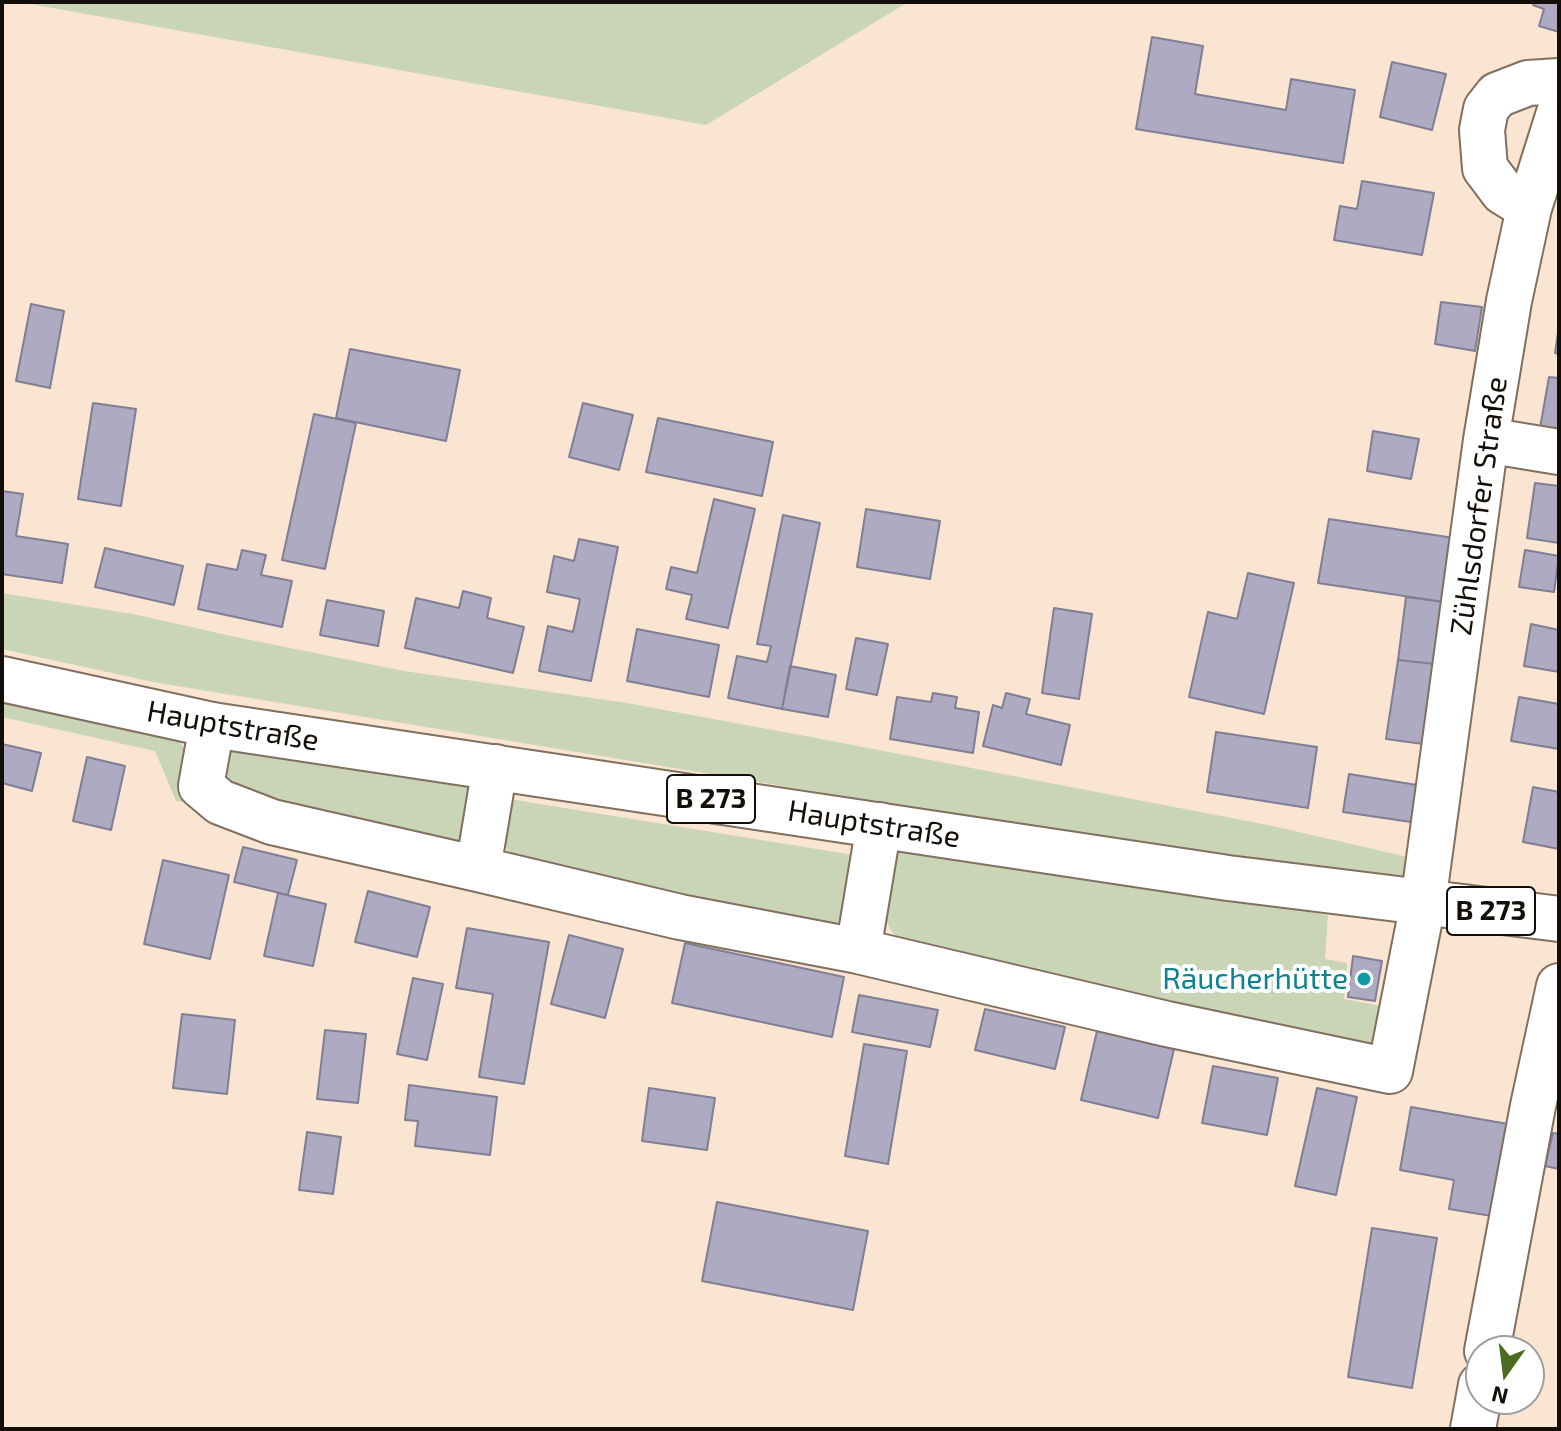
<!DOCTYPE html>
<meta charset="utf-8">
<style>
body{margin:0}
#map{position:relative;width:1561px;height:1431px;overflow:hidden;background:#f9e5d2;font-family:"Exo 2",sans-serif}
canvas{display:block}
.frame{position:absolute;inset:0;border:4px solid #140e08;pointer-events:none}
.north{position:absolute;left:1465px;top:1335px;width:80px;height:80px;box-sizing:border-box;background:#fff;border:2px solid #a19f9c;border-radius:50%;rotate:194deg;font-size:22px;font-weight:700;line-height:32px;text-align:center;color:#140e08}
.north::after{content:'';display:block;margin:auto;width:28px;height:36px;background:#4b6b21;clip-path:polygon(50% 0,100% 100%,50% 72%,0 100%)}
</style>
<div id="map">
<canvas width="1561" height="1431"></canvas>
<div class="frame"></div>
<div class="north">N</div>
</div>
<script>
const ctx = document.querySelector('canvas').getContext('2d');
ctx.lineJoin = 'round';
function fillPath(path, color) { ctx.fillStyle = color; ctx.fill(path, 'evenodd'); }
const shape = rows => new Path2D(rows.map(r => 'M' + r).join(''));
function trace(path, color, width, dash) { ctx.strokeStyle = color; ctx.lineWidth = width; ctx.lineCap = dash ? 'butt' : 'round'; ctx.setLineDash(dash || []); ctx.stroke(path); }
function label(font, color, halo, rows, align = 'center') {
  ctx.font = font + ' "Exo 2",sans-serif'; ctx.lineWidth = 8; ctx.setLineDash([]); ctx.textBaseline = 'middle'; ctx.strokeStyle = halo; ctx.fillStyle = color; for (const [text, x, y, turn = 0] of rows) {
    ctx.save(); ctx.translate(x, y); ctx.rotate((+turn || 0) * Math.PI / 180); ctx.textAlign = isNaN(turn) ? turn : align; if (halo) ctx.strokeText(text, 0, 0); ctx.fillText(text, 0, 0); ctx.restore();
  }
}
fillPath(shape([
 [19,2,908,2,706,125],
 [2,593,133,614,231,636,404,671,627,703,811,737,1273,826,1425,861,1416,875,1352,880,153,682,2,649],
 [2,697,177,738,191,758,185,802,176,801,155,751,2,717],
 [236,748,483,787,465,837,445,847,227,793,218,757],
 [509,799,860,856,851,905,840,922,806,930,518,863,507,850,503,829],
 [891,849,1328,915,1325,959,1347,963,1344,999,1392,1008,1384,1039,1348,1050,907,950,890,929,882,909]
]), '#cad5b7');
const building = shape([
 [1534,2,1559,2,1559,32,1539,26,1544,9,1533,5,1534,2],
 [1152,37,1203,46,1195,94,1286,110,1291,79,1355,90,1343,163,1136,129,1152,37],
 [1392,62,1446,74,1432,130,1380,117,1392,62],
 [1362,181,1434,193,1422,255,1334,240,1340,206,1357,209,1362,181],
 [1441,302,1482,307,1475,351,1435,344,1441,302],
 [31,304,64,311,50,388,16,381,31,304],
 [1559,326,1559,354,1555,353,1559,326],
 [350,349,460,370,446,441,336,418,350,349],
 [1549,377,1559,378,1559,431,1540,428,1549,377],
 [93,403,136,409,121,506,78,499,93,403],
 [583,403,633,415,619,470,569,457,583,403],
 [314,414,356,423,325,569,282,560,314,414],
 [658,418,773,442,762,496,646,472,658,418],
 [1373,431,1419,439,1411,479,1367,471,1373,431],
 [1535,483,1559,486,1559,543,1527,538,1535,483],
 [2,491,23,494,16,536,68,544,62,583,2,574,2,491],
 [714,499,755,509,728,628,686,619,692,595,666,589,671,567,697,573,714,499],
 [866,509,940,521,930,579,857,567,866,509],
 [783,515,820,523,782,709,728,698,737,656,767,662,771,646,757,644,783,515],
 [1329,519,1454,538,1444,602,1318,583,1329,519],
 [579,539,618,547,591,681,539,671,548,626,573,632,580,599,547,592,554,556,574,561,579,539],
 [105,548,183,566,174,605,95,587,105,548],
 [242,550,266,555,261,575,292,581,282,627,198,609,207,564,237,570,242,550],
 [1525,550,1559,556,1554,592,1519,587,1525,550],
 [1248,573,1294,583,1264,714,1189,697,1208,612,1237,619,1248,573],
 [463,591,491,598,487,618,524,627,513,673,405,648,416,598,459,608,463,591],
 [1406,597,1444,602,1435,664,1398,660,1406,597],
 [327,600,384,611,378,646,320,635,327,600],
 [1054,608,1092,614,1079,699,1042,693,1054,608],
 [1531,624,1559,630,1559,672,1524,666,1531,624],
 [637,629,719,645,709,697,627,681,637,629],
 [856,638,888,644,877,695,846,689,856,638],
 [1398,660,1435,664,1423,744,1386,739,1398,660],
 [790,666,836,675,828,717,782,709,790,666],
 [933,693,957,697,955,708,979,712,973,753,890,739,897,697,931,702,933,693],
 [1006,693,1030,699,1026,714,1070,725,1061,765,983,746,993,705,1002,708,1006,693],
 [1519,697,1559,704,1559,749,1511,741,1519,697],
 [1216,732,1317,747,1308,808,1207,792,1216,732],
 [2,744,41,753,32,791,2,783,2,744],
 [87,757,125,766,111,830,73,821,87,757],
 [1349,774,1417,785,1411,822,1343,812,1349,774],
 [1533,787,1559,792,1559,849,1523,842,1533,787],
 [243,847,297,860,288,895,234,882,243,847],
 [163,860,229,875,210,959,144,944,163,860],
 [368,891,430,907,417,957,355,942,368,891],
 [278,893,326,904,313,966,264,956,278,893],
 [467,928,549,942,524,1084,479,1077,493,994,456,988,467,928],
 [569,935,623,949,605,1018,551,1004,569,935],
 [685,943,844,977,832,1037,672,1003,685,943],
 [1353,956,1382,961,1375,1001,1348,997,1353,956],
 [413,978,443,984,427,1060,397,1054,413,978],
 [859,995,938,1010,930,1047,852,1032,859,995],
 [985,1009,1065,1027,1055,1069,975,1050,985,1009],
 [182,1014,235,1020,227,1094,173,1088,182,1014],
 [325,1030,366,1034,358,1103,317,1099,325,1030],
 [1097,1031,1174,1049,1158,1118,1081,1100,1097,1031],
 [864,1044,907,1051,888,1164,845,1156,864,1044],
 [1213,1066,1278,1078,1267,1135,1202,1123,1213,1066],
 [409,1085,497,1097,490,1155,415,1146,418,1121,405,1120,409,1085],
 [649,1088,715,1098,707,1150,642,1141,649,1088],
 [1317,1088,1357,1097,1336,1195,1295,1186,1317,1088],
 [1411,1107,1508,1124,1492,1216,1449,1209,1454,1180,1400,1170,1411,1107],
 [307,1132,341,1137,333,1194,299,1190,307,1132],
 [1553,1133,1559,1134,1559,1169,1545,1166,1553,1133],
 [717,1202,868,1231,853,1310,702,1281,717,1202],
 [1372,1228,1437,1238,1412,1388,1348,1377,1372,1228]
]);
fillPath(building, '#adaac2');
trace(building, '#817e94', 2);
const minor = shape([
 [1529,208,1503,192,1485,168,1482,130,1486,109,1497,95,1528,83,1559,81],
 [1486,440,1559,452],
 [212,725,201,786,220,802,272,822,478,869,680,917,858,951,1167,1024,1390,1071,1423,903,1486,440,1509,301,1529,208,1559,113],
 [478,869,495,767],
 [858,951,879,825]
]);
const major = shape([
 [2,679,212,725,1228,878,1559,919],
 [1487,1351,1533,1106,1559,986],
 [1473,1429,1481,1385]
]);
trace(minor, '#816f5f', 48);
trace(major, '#816f5f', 48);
trace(minor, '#fff', 44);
trace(major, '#fff', 44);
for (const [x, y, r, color] of [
 [1364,979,8,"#0f9aa8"]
]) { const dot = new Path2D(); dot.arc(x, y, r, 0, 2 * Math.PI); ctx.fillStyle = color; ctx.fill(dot); trace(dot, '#fff', 3); }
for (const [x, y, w] of [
 [711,799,88],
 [1491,911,88]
]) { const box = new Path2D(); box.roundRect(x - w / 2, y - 24, w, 48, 6); ctx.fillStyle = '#fff'; ctx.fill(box); trace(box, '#140e08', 2); }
label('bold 28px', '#140e08', null, [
 ["B 273",711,799],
 ["B 273",1491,911]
]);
label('30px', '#140e08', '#fff', [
 ["Zühlsdorfer Straße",1479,506,-82],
 ["Hauptstraße",233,726,10],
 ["Hauptstraße",874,824,9]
]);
label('30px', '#0d838f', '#fff', [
 ["Räucherhütte",1348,979]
], 'right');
</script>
